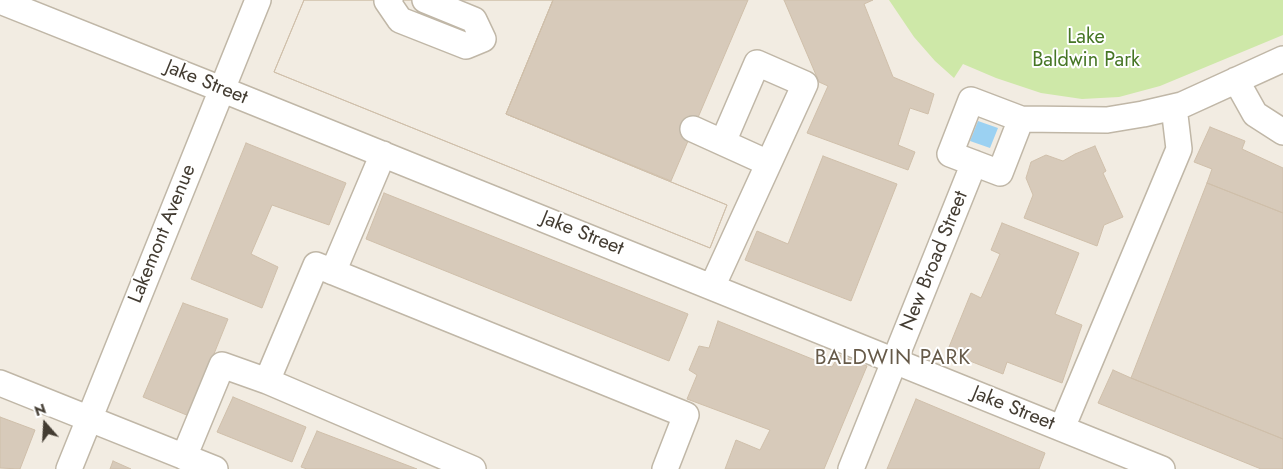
<!DOCTYPE html>
<style>
body{margin:0}
#map{position:relative;width:1283px;height:469px;overflow:hidden;background:#f2ece2;font-family:Jost,sans-serif}
canvas{display:block}
.north{position:absolute;left:20px;top:399px;width:50px;height:50px;-webkit-text-stroke:4px #fff;paint-order:stroke;rotate:341deg;font-size:14px;font-weight:700;line-height:20px;text-align:center;color:#433c32}
.north::after{content:'';display:block;margin:auto;width:18px;height:22px;background:#433c32;clip-path:polygon(50% 0,100% 100%,50% 72%,0 100%)}
</style>
<div id="map">
<canvas width="1283" height="469"></canvas>
<div class="north">N</div>
</div>
<script>
const ctx = document.querySelector('canvas').getContext('2d');
ctx.lineJoin = 'round';
function fillPath(path, color) { ctx.fillStyle = color; ctx.fill(path, 'evenodd'); }
const shape = rows => new Path2D(rows.map(r => 'M' + r).join(''));
function trace(path, color, width, dash) { ctx.strokeStyle = color; ctx.lineWidth = width; ctx.lineCap = dash ? 'butt' : 'round'; ctx.setLineDash(dash || []); ctx.stroke(path); }
function label(font, color, halo, rows, align = 'center') {
  ctx.font = font + ' Jost,sans-serif'; ctx.lineWidth = 4; ctx.setLineDash([]); ctx.textBaseline = 'middle'; ctx.strokeStyle = halo; ctx.fillStyle = color; for (const [text, x, y, turn = 0] of rows) {
    ctx.save(); ctx.translate(x, y); ctx.rotate((+turn || 0) * Math.PI / 180); ctx.textAlign = isNaN(turn) ? turn : align; if (halo) ctx.strokeText(text, 0, 0); ctx.fillText(text, 0, 0); ctx.restore();
  }
}
fillPath(shape([
 [889,0,1283,0,1283,35,1160,86,1119,97,1082,99,1041,93,996,78,963,64,954,78,935,61,914,37]
]), '#cee8a8');
fillPath(shape([
 [978,121,998,128,990,148,970,141]
]), '#9bd1f2');
const building = shape([
 [304,0,553,0,506,114,727,205,710,248,274,72,304,0],
 [304,0,553,0,506,114,727,205,710,248,274,72,304,0],
 [553,0,748,0,671,181,506,114,553,0],
 [784,0,873,0,864,4,893,77,934,94,928,114,910,108,898,145,915,152,908,170,807,133,828,86,819,82,784,0],
 [1210,127,1245,141,1242,149,1283,168,1283,213,1207,183,1212,169,1194,162,1210,127],
 [246,143,346,183,329,225,272,205,251,254,278,267,262,308,191,279,246,143],
 [1095,146,1106,171,1103,173,1123,217,1104,225,1097,246,1024,218,1033,195,1026,178,1031,162,1046,155,1063,161,1075,154,1095,146],
 [823,156,897,184,851,301,745,260,757,231,788,244,823,156],
 [1207,183,1283,213,1283,439,1131,378,1207,183],
 [384,193,688,314,669,361,366,239,384,193],
 [1002,223,1079,253,1055,314,1082,325,1062,383,1007,362,1003,374,947,352,971,293,981,298,1000,254,991,250,1002,223],
 [183,303,228,319,189,416,143,397,183,303],
 [718,321,832,367,839,355,867,366,824,469,725,469,736,440,760,450,770,430,687,399,697,375,689,370,699,346,709,348,718,321],
 [1113,370,1131,378,1283,439,1283,469,1261,469,1098,403,1113,370],
 [233,397,306,427,292,462,217,432,233,397],
 [916,399,1045,453,1039,469,887,469,916,399],
 [0,417,35,430,20,469,0,468,0,417],
 [317,431,417,469,307,469,301,467,317,431],
 [113,461,131,469,110,469,113,461]
]);
fillPath(building, '#d7caba');
trace(building, '#cfbfaa', 1);
const minor = shape([
 [390,0,387,1,400,20,466,46,483,39,474,20,425,0],
 [0,1,221,89,1162,469],
 [1236,80,1255,114,1283,132],
 [1021,119,1000,173,950,154,971,100,1021,119,1107,120,1143,114,1182,105,1283,59],
 [693,129,768,163],
 [333,272,383,154],
 [712,287,805,84,757,63,723,142],
 [0,383,215,469],
 [1062,428,1179,149,1174,107],
 [184,457,222,365,267,381],
 [69,469,258,0],
 [473,469,267,381,316,265,686,415,665,469],
 [851,469,974,163]
]);
trace(minor, '#c0b7a7', 28);
trace(minor, '#fff', 25);
label('20px', '#467625', '#fff', [
 ["Lake",1086,38],
 ["Baldwin Park",1086,61]
]);
label('20px', '#433c32', '#fff', [
 ["Jake Street",206,83,22],
 ["Lakemont Avenue",163,234,-68],
 ["Jake Street",582,234,22],
 ["New Broad Street",935,261,-68],
 ["Jake Street",1013,409,22]
]);
ctx.letterSpacing = '1px';
label('21px', '#665a49', '#fff', [
 ["BALDWIN PARK",893,359]
]);
ctx.letterSpacing = '0px';
</script>
